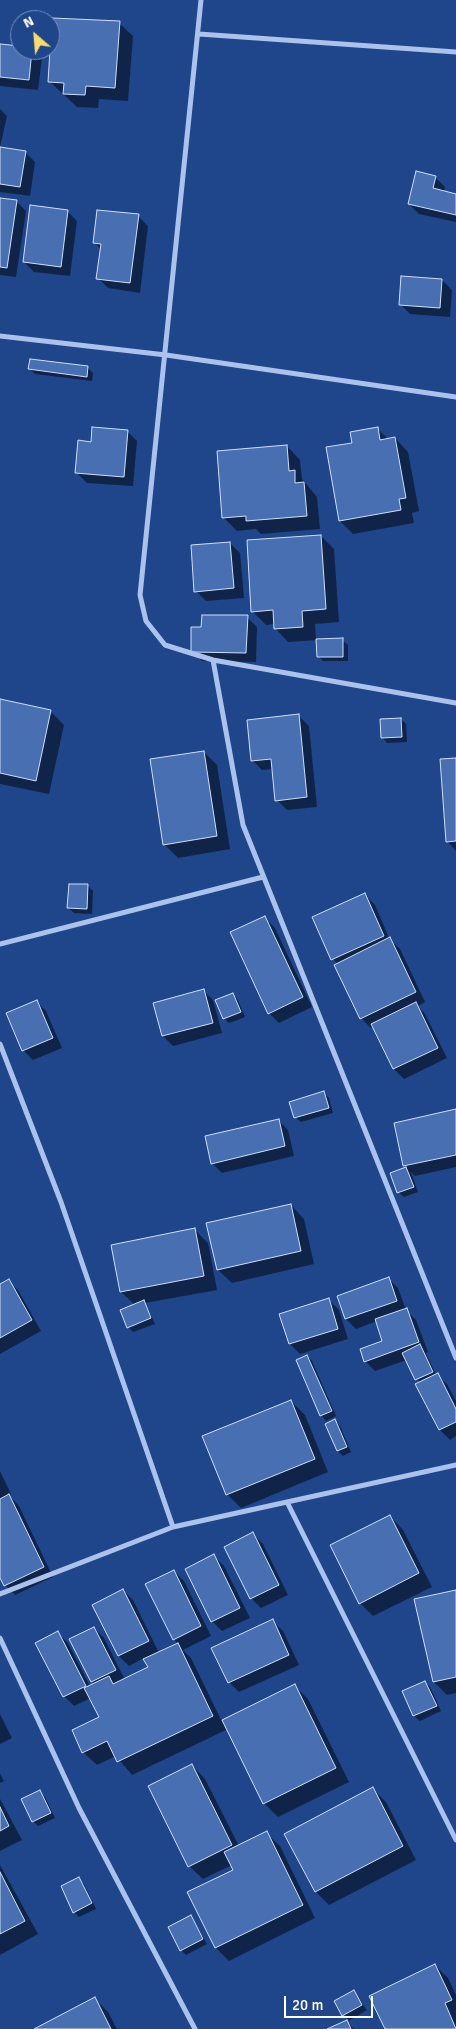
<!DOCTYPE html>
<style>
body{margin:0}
#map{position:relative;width:456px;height:2029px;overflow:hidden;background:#1f458b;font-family:Signika,sans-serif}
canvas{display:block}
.north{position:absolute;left:10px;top:10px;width:50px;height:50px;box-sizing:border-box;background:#1f458b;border:1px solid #798fb9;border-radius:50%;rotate:333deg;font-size:14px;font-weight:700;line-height:20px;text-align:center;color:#fff}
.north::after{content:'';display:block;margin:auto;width:18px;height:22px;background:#fadc6b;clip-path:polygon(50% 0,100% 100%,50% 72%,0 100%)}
.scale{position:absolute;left:284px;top:1996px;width:89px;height:22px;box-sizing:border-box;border:2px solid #fff;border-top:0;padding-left:6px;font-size:15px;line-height:18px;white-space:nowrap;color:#fff;-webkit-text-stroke:4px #1f458b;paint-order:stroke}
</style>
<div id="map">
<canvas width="456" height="2029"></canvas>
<div class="north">N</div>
<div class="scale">20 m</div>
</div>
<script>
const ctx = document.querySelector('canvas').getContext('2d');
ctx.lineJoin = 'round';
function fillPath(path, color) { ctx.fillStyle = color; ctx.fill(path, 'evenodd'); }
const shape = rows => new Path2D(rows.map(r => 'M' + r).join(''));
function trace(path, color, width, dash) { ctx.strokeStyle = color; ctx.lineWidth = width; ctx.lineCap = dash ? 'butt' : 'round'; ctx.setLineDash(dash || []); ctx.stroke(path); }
fillPath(shape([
 [119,23,133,36,128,101,99,99,98,108,77,107,49,81],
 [0,45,20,47,20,50,33,50,42,58,38,90,0,86],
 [0,109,7,116,0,147],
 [0,148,25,152,35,162,30,196,0,192],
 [435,177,445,187,444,192,456,195,456,222,419,214,409,204],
 [0,199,16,201,26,211,16,277,0,275],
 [67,211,77,221,70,276,34,272,24,262],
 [138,216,148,226,140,293,108,288,98,278,102,250,95,243],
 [442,280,452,290,450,317,410,314,400,304],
 [31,360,88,368,93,373,92,381,35,374,30,369],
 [377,428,389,440,395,438,408,452,419,511,412,513,414,523,353,534,340,521,353,444],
 [127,431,137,441,133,486,87,483,77,473,92,443],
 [287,446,300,460,302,479,317,497,320,529,261,534,256,529,237,531,223,517],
 [321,536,334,549,339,622,315,624,316,640,342,640,348,645,348,661,323,661,318,656,318,640,288,642,275,628,275,624,266,625,252,611],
 [230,543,240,553,244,598,206,601,196,591],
 [247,617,257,627,256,662,202,661,192,651,202,628],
 [0,701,51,712,64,725,49,794,0,784],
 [299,716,309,726,317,807,287,810,277,800,273,769,262,770,252,760],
 [401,719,406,724,407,742,387,743,382,737],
 [204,752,217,765,230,849,178,858,164,844],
 [456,759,456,851,447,841],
 [88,886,93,891,92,914,74,913,68,908],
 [365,895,375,905,390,940,400,949,425,1002,418,1006,425,1014,447,1058,404,1079,394,1069,374,1027,371,1028,361,1018,338,964,333,959],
 [265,918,275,928,312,1007,279,1023,269,1013],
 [203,990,213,1000,222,1033,173,1046,163,1036],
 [233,994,238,1000,245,1017,229,1023,224,1018],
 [36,1001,46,1011,62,1048,33,1060,23,1050],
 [324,1093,329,1098,333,1113,301,1122,295,1117],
 [456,1110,456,1167,415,1176,411,1172,418,1192,404,1197,398,1192,392,1173,407,1168,395,1124],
 [278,1120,288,1130,294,1156,222,1173,212,1163],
 [291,1205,304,1219,314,1264,232,1283,218,1270],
 [194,1229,208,1243,217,1290,145,1303,155,1324,133,1332,128,1327,135,1305,121,1292,112,1246],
 [388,1278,398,1288,406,1310,416,1320,428,1352,426,1353,436,1375,447,1384,456,1401,456,1436,450,1440,440,1430,417,1385,420,1383,407,1360,375,1371,365,1361,384,1341,377,1321,356,1329,346,1319],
 [8,1281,18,1290,41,1331,0,1354,0,1285],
 [329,1300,339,1310,348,1339,300,1354,290,1344,280,1315],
 [307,1356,312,1361,336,1416,326,1421,321,1415],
 [291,1401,305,1415,328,1472,241,1508,228,1495,204,1437],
 [335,1420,340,1426,351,1452,343,1456,338,1451],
 [0,1471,11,1494,9,1495,19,1506,53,1577,15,1595,5,1585,0,1575],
 [390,1516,403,1530,432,1587,373,1616,360,1603],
 [253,1534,263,1544,288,1595,261,1608,251,1598],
 [214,1556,224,1566,250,1618,222,1631,212,1621,186,1570],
 [174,1571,184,1581,211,1636,183,1650,191,1658,226,1730,132,1775,116,1756,97,1765,83,1752,100,1718,91,1698,74,1706,64,1696,58,1633,68,1643,90,1686,94,1684,71,1640,94,1628,104,1638,125,1680,149,1668,144,1658,129,1666,119,1656,94,1605,123,1590,133,1600,159,1653,178,1644,174,1639],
 [456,1591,456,1693,447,1695,434,1682],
 [273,1621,283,1631,299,1665,239,1692,229,1682],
 [425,1682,430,1687,441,1711,420,1721,414,1716,404,1692],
 [294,1685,308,1699,349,1782,278,1817,264,1803],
 [0,1714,12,1738,0,1744],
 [192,1765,205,1779,239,1846,266,1833,280,1846,315,1918,229,1961,216,1948,235,1870,232,1865,203,1879,189,1866],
 [0,1774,4,1781,0,1783],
 [373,1789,386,1802,416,1860,329,1905,316,1892,286,1834],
 [40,1792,45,1797,55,1818,38,1826,33,1821],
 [0,1799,22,1840,0,1851],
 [0,1865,38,1934,0,1955],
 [79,1879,84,1884,96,1909,79,1917,74,1912],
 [191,1916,207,1944,186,1955,181,1950],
 [435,1965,448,1978,456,1995,456,2029,386,2029],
 [353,1992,367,2010,347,2022,354,2029,330,2029,348,2020,336,2002],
 [95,1999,108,2012,117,2029,37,2029]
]), '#0007');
const building = shape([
 [52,18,120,21,115,88,86,86,85,95,63,94,64,83,48,82,52,18],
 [0,44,20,46,20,50,32,50,29,80,0,77,0,44],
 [0,147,26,151,20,187,0,184,0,147],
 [416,171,436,176,433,188,456,194,456,215,408,204,416,171],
 [0,198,17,200,7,268,0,267,0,198],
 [30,205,68,210,61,267,23,262,30,205],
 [97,210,139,214,130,283,96,279,101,244,93,243,97,210],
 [401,276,442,279,440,308,399,305,401,276],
 [30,359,88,366,87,377,28,369,30,359],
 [92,427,128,430,124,477,75,473,78,440,91,442,92,427],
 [378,427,380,440,395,437,406,498,399,499,401,510,339,521,326,447,352,443,350,432,378,427],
 [287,445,289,471,295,470,295,483,304,482,307,516,246,521,246,516,222,518,217,451,287,445],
 [321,535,326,609,302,611,303,627,274,629,273,610,251,612,247,540,321,535],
 [230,542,234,588,194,592,191,545,230,542],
 [202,615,248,615,246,653,191,652,191,627,201,627,202,615],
 [343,638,343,657,317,657,316,639,343,638],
 [0,699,51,710,36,781,0,773,0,699],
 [299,714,307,797,275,801,271,759,251,761,247,720,299,714],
 [401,718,402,737,381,738,380,719,401,718],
 [204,751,217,836,163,845,150,759,204,751],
 [456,758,456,841,446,842,440,759,456,758],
 [69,884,88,884,87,909,67,908,69,884],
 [365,893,384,936,331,960,312,917,365,893],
 [265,916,303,997,268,1014,230,932,265,916],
 [390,937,416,992,360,1019,334,965,390,937],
 [204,989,213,1023,162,1036,153,1003,204,989],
 [233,993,241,1012,223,1019,215,1000,233,993],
 [37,1000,53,1038,22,1051,6,1013,37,1000],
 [416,1002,438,1048,393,1069,371,1024,416,1002],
 [324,1091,329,1108,294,1118,289,1102,324,1091],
 [456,1109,456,1155,403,1166,394,1123,456,1109],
 [279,1119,285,1146,211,1164,205,1136,279,1119],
 [406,1167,414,1187,397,1193,390,1173,406,1167],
 [291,1204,301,1251,217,1270,206,1223,291,1204],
 [195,1228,204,1276,120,1292,111,1245,195,1228],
 [389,1277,397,1301,345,1319,337,1296,389,1277],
 [9,1279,32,1320,0,1338,0,1284,9,1279],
 [329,1298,338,1329,289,1344,279,1314,329,1298],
 [144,1300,151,1318,127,1328,120,1310,144,1300],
 [407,1308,419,1342,364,1362,360,1349,382,1341,375,1319,407,1308],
 [420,1344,433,1372,415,1380,402,1353,420,1344],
 [307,1355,332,1411,320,1416,296,1360,307,1355],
 [438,1373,456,1409,456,1422,439,1430,415,1384,438,1373],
 [291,1400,315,1459,226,1495,202,1436,291,1400],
 [335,1419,347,1447,337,1451,325,1424,335,1419],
 [9,1494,44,1567,4,1586,0,1578,0,1499,9,1494],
 [390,1515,419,1573,359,1604,330,1545,390,1515],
 [253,1532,279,1585,250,1599,224,1547,253,1532],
 [214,1554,240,1608,211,1622,185,1569,214,1554],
 [174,1570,201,1626,173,1640,145,1584,174,1570],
 [123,1589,149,1641,118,1656,92,1605,123,1589],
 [456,1590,456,1677,433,1682,414,1599,456,1590],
 [273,1619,289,1655,228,1683,211,1648,273,1619],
 [94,1627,116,1670,91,1682,69,1639,94,1627],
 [58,1631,86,1686,63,1697,35,1643,58,1631],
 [178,1643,213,1716,117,1762,107,1741,82,1753,72,1730,99,1717,84,1688,109,1676,113,1684,148,1667,143,1659,178,1643],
 [425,1681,437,1706,413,1716,402,1691,425,1681],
 [295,1684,336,1768,263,1804,222,1720,295,1684],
 [192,1764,232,1845,188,1867,148,1786,192,1764],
 [373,1787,403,1846,315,1892,284,1834,373,1787],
 [40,1790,51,1813,32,1822,21,1799,40,1790],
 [0,1807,9,1826,0,1831,0,1807],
 [267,1831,303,1905,215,1948,187,1892,233,1870,224,1852,267,1831],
 [0,1872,25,1921,0,1934,0,1872],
 [79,1877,92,1903,73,1913,61,1886,79,1877],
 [191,1915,203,1939,180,1951,168,1927,191,1915],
 [435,1964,452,2000,445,2003,456,2029,385,2029,369,1996,435,1964],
 [354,1990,362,2005,342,2016,334,2001,354,1990],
 [95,1997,111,2029,34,2029,95,1997],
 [347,2020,351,2029,327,2029,347,2020]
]);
fillPath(building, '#476fb2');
trace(building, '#d0dff8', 1);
trace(shape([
 [201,0,140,595,146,621,165,645,213,660,456,703],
 [199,34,456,52],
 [0,336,166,355,456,397],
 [213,660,243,825,456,1358],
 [0,944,263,877],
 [0,1044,61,1202,173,1527],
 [287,1502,456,1840],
 [0,1594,173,1527,456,1465],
 [0,1638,79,1808,195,2029]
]), '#abc3ec', 5);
</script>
